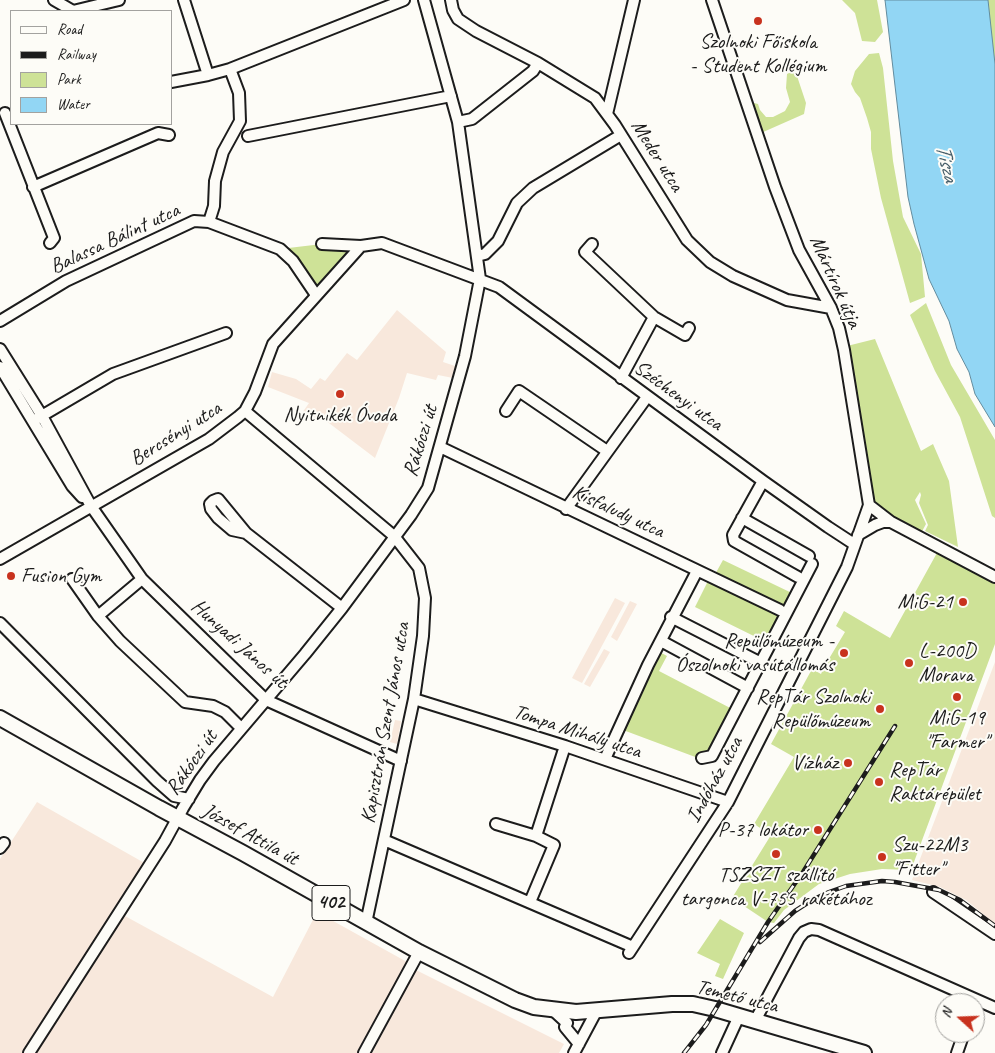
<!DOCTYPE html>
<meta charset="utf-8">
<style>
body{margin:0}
#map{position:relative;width:995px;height:1053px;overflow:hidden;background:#fdfcf7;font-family:Caveat,sans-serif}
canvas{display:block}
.legend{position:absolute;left:10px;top:10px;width:162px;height:115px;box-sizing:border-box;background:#fdfcf7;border:1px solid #a3a29f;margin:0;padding:6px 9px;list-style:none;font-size:15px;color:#1c1c1c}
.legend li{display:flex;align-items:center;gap:10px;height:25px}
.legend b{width:25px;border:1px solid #a3a29f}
.north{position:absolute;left:935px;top:993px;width:50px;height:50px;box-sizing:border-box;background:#fdfcf7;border:1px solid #a3a29f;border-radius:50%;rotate:290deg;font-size:14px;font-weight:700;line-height:20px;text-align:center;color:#1c1c1c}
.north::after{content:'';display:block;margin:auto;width:18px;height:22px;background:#c8321e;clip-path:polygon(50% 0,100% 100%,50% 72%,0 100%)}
</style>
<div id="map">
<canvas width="995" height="1053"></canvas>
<ul class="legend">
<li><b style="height:6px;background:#fdfcf7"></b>Road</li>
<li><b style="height:6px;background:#1c1c1c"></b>Railway</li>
<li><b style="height:14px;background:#cee297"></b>Park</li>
<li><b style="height:14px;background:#92d6f4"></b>Water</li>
</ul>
<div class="north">N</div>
</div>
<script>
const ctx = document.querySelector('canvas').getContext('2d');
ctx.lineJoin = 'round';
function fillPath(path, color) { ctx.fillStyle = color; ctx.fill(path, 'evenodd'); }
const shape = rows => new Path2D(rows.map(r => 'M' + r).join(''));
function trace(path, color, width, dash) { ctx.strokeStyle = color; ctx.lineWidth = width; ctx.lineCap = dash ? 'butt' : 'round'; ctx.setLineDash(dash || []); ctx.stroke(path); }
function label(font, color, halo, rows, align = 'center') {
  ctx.font = font + ' Caveat,sans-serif'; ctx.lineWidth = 4; ctx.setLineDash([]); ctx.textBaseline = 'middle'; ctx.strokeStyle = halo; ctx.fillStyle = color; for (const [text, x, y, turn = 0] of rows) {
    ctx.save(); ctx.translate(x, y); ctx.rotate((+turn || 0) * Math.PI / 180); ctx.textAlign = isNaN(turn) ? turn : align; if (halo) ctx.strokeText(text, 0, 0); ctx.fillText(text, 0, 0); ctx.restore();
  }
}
fillPath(shape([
 [397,310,446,352,443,362,455,366,453,378,438,375,436,380,407,373,399,398,375,458,321,417,317,420,302,413,309,403,268,387,272,372,296,379,311,389,320,378,325,381,347,353,357,360],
 [615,598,625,603,582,683,572,678],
 [630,601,637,604,617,641,611,637],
 [604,649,610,652,590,687,584,684],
 [995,662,995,924,966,900,940,887,912,880],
 [395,720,401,721,397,744,390,742],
 [37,802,155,869,125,916,273,997,317,912,407,962,367,1036,360,1053,0,1053,0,859],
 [416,970,564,1044,559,1053,372,1053]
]), '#f8e8dc');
fillPath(shape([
 [842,0,877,0,883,32,875,42,862,41,855,13],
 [988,0,995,0,995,64,990,33],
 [879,53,883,68,893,161,903,217,921,254,925,297,910,303,881,198,871,149,871,132,867,118,860,98,855,92,851,84,855,71,869,54],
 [795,70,806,103,804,114,761,133,751,107,754,103,758,104,760,110,766,117,773,117,785,111,790,102,786,88,787,74],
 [322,244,361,246,316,295,280,249],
 [926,303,951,365,995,440,995,518,992,516,960,417,935,371,910,315],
 [875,339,921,451,933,444,949,481,958,547,925,531,928,525,919,503,921,495,920,492,915,500,926,524,919,537,869,505,847,346],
 [938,551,995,581,995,644,911,870,882,869,850,874,819,884,784,910,774,923,768,922,732,898,771,835,754,824,794,757,771,744,812,669,821,674,824,667,845,632,836,626,844,611,890,638],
 [723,560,796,595,770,644,695,607,710,577,713,578],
 [656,650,667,656,659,671,736,711,706,761,623,730],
 [720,919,744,933,723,979,715,976,720,964,697,953]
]), '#cee297');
const water = shape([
 [885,0,988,0,995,64,995,427,975,394,969,372,957,349,949,321,929,279,914,224,908,197,885,0]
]);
fillPath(water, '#92d6f4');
trace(water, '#638c9e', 1);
const minor = shape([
 [54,0,73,11,119,0],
 [184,0,208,75],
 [451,0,453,10,458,19,476,31,538,63,595,98,615,125,687,240,710,262,733,276,787,300,831,308],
 [171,82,208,75,230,69,404,0],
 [5,113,54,238,50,243],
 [607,114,634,0],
 [458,122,472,119,533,71,538,63],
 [248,136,451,96],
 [33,187,158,133,169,135],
 [209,222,214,206,215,181,223,152,240,121,239,93,230,69],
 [322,244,361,246,382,243,499,287,763,481,828,527,854,544],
 [592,244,585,252,654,317,685,335,689,328],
 [477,256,485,254,498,241,517,203,533,188,621,135],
 [0,321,66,281,194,221,209,222,280,249,293,261,316,295],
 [0,349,42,416,91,506,142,579,266,700,401,761],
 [0,367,72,486,82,497],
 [621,378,654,317],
 [245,411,394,536,419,568,425,598,423,636,414,699,366,923],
 [506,411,519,391,607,451],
 [33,421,113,374,226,333],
 [440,447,780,610],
 [763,481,733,535,734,541,798,577],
 [869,505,891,522,995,577],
 [566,509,647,397],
 [742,518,809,556],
 [246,533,232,530,218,518,211,509,210,504,213,501,218,499,246,533,342,608],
 [858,535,875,525,883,522,891,522],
 [0,559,209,439,238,417,245,411,255,392,273,344,361,246],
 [72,579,98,616,120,641,185,702,213,706,225,712,241,728],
 [98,616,142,579],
 [671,617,761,663],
 [0,623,157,781,174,796,189,799],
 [661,641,748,688],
 [414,699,565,746,728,802],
 [702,758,712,756,812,564],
 [605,759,648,665,697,571],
 [496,824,536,836],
 [384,840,633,947],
 [0,848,4,843],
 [933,892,995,934],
 [530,902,554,845,536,836,565,746],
 [629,953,728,802,847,567,869,505,844,350,839,328,831,308,799,250,775,187,712,0],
 [554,1011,567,1023,565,1027,579,1044],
 [755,1021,799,938,804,932,811,929,819,930,995,1008],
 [29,1053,165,841,183,808,200,780,214,761,305,654,342,608,411,515,428,488,465,356,480,279,458,122,424,0],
 [364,1053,419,952],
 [574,1053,597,1010],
 [722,1053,739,1016],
 [957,1053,964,1033]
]);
const major = shape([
 [0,718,159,808,243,853,419,952,515,1000,534,1007,576,1012,672,1004,693,1004,715,1009,864,1053]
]);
trace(minor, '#1c1c1c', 14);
trace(major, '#1c1c1c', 18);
trace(minor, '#fdfcf7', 10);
trace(major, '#fdfcf7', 14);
const rail = shape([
 [760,942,795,911,812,900,829,892,846,886,882,881,895,882,939,890,960,900,995,926],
 [684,1053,706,1025,768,922,803,872,895,726]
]);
trace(rail, '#1c1c1c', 4.5);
trace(rail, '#fdfcf7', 2.5, [8]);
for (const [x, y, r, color] of [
 [758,21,5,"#c8321e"],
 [340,394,5,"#c8321e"],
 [11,576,5,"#c8321e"],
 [963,602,5,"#c8321e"],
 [844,653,5,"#c8321e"],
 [909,663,5,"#c8321e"],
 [957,697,5,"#c8321e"],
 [880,709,5,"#c8321e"],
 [848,763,5,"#c8321e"],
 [879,782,5,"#c8321e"],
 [818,830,5,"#c8321e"],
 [776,854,5,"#c8321e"],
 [882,857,5,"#c8321e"]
]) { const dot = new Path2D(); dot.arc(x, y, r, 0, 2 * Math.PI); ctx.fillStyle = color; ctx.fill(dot); trace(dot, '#fdfcf7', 2); }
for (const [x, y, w] of [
 [331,903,38]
]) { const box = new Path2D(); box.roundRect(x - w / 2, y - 17.5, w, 35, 4); ctx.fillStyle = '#fdfcf7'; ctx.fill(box); trace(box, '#1c1c1c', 1); }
label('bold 20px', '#1c1c1c', null, [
 ["402",331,903]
]);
label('21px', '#1c1c1c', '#fdfcf7', [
 ["Szolnoki Főiskola",758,42,"center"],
 ["- Student Kollégium",758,66,"center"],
 ["Nyitnikék Óvoda",340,415,"center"],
 ["Fusion Gym",21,576,"left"],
 ["MiG-21",953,602],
 ["Repülőmúzeum -",834,641],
 ["Ószolnoki vasútállomás",834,665],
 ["L-200D",919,651,"left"],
 ["Morava",919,675,"left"],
 ["RepTár Szolnoki",870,697],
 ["Repülőmúzeum",870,721],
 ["MiG-19",957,718,"center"],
 ["\"Farmer\"",957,742,"center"],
 ["Vízház",838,763],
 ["RepTár",889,770,"left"],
 ["Raktárépület",889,794,"left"],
 ["P-37 lokátor",808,830],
 ["Szu-22M3",892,845,"left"],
 ["\"Fitter\"",892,869,"left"],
 ["TSZSZT szállító",776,875,"center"],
 ["targonca V-755 rakétához",776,899,"center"]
], 'right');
label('21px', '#1c1c1c', '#fdfcf7', [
 ["Meder utca",657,156,58],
 ["Balassa Bálint utca",115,239,-25],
 ["Mártírok útja",835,282,66],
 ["Széchenyi utca",678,396,36],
 ["Bercsényi utca",176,434,-32],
 ["Rákóczi út",421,441,-73],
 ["Kisfaludy utca",618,512,25],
 ["Hunyadi János út",239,644,42],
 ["Kapisztrán Szent János utca",386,723,-80],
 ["Tompa Mihály utca",577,732,18],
 ["Rákóczi út",192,763,-55],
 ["Indóház utca",715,780,-61],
 ["József Attila út",250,835,29],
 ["Temető utca",737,997,14]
]);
label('italic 22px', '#455d68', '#fdfcf7', [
 ["Tisza",946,163,76]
]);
</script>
